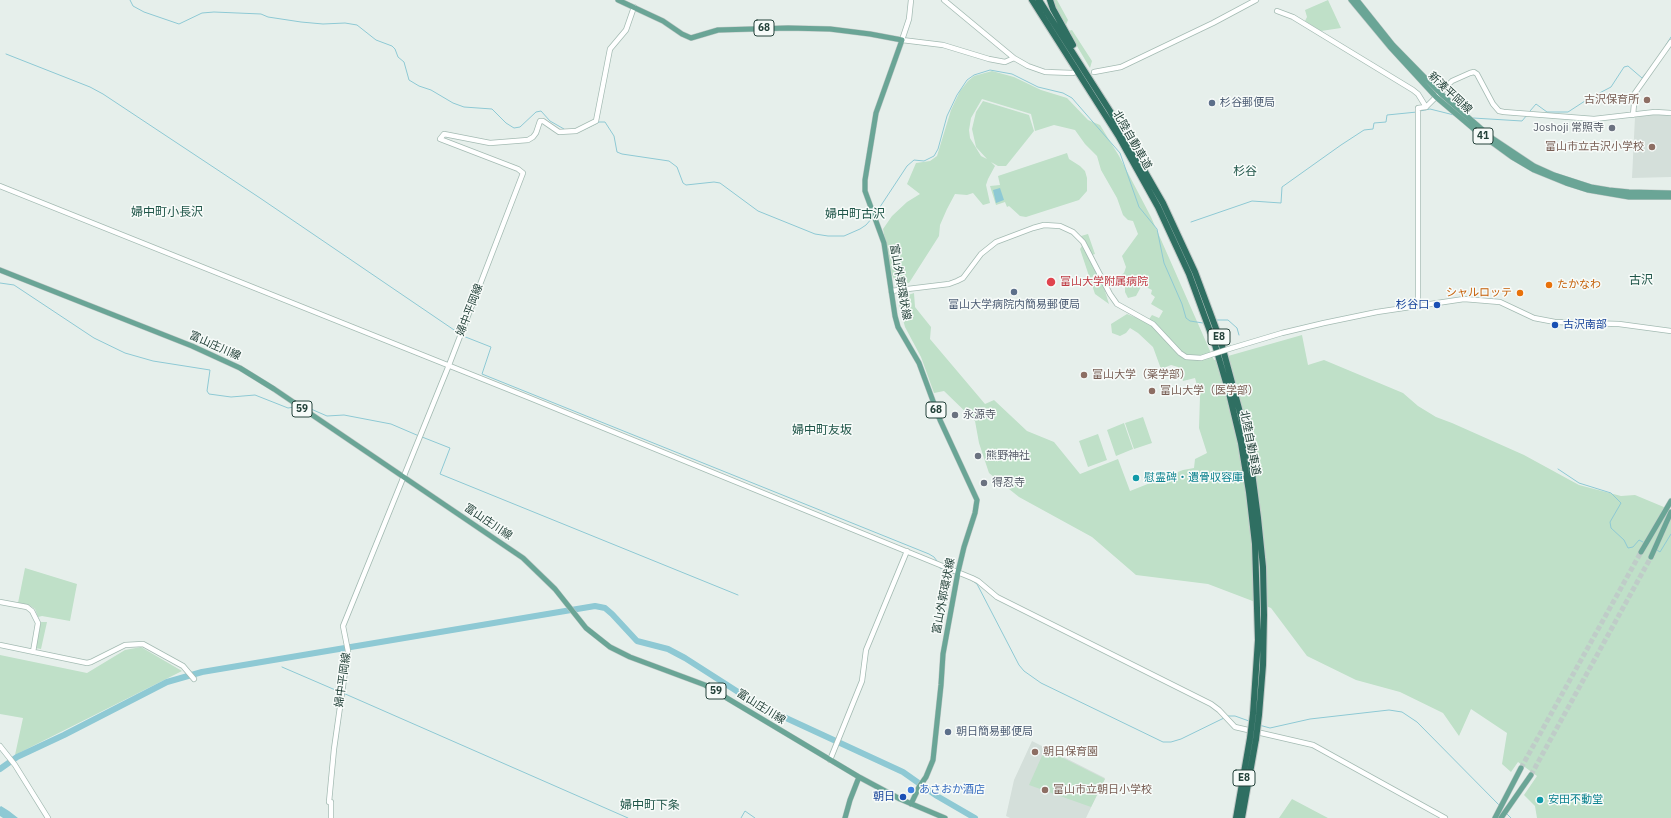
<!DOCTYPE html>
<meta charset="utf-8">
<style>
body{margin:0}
canvas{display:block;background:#e6efeb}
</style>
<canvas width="1671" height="818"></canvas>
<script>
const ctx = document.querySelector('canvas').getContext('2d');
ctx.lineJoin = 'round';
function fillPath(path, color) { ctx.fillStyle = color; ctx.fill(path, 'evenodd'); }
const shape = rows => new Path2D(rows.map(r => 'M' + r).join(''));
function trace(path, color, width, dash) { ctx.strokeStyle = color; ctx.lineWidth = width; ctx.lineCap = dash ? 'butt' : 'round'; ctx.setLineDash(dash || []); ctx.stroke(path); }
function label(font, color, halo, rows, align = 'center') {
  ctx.font = font + ' "IBM Plex Sans","Noto Sans JP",sans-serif'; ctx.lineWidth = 3; ctx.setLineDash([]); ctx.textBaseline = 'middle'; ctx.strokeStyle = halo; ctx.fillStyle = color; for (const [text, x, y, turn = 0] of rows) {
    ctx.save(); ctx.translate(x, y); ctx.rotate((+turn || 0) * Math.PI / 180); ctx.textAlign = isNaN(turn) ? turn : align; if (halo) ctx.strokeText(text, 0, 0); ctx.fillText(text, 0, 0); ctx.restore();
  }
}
fillPath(shape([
 [1656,114,1671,115,1671,177,1632,178,1635,117],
 [1032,741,1105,778,1086,818,1010,818,1006,816,1014,780]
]), '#d4dfda');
fillPath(shape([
 [1052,0,1057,0,1068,20,1065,27],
 [1328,0,1341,28,1321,31,1305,21,1307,17,1305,10],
 [1072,30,1092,61,1090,68,1068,31],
 [992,71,1014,77,1041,90,1067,98,1088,120,1100,125,1119,156,1151,217,1214,360,1302,335,1308,365,1324,360,1403,393,1418,406,1436,417,1452,423,1524,455,1579,485,1621,496,1635,495,1671,510,1671,818,1537,818,1535,806,1524,795,1537,776,1518,762,1511,772,1502,764,1507,733,1471,709,1459,736,1443,713,1400,692,1356,680,1307,656,1271,608,1208,584,1136,575,1092,537,1019,497,989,473,979,443,975,421,944,391,934,393,921,357,905,327,899,304,908,295,914,293,915,307,931,327,930,339,985,404,994,400,1027,431,1054,442,1080,474,1118,459,1130,491,1183,470,1194,468,1195,459,1207,453,1199,428,1200,396,1195,378,1183,381,1178,367,1171,365,1161,369,1153,347,1138,333,1130,328,1126,333,1120,336,1112,333,1111,324,1127,314,1147,322,1152,315,1159,318,1163,311,1151,304,1155,297,1151,294,1152,290,1142,285,1136,296,1128,298,1125,292,1125,284,1121,275,1124,273,1126,267,1122,256,1138,234,1133,221,1128,220,1123,215,1117,198,1101,170,1097,156,1085,144,1075,130,1054,125,1035,131,1031,114,982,99,971,118,969,130,970,138,981,156,987,159,976,147,972,129,976,112,983,101,1029,115,1034,131,1006,166,998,166,991,162,995,166,988,179,986,185,990,203,983,205,973,193,967,195,955,194,947,209,940,225,939,236,909,283,902,283,895,281,891,273,883,229,892,216,907,202,920,194,907,184,916,163,930,161,937,156,951,110,960,91,968,81,974,76],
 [1067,153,1069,159,1080,166,1085,171,1087,178,1087,191,1079,200,1026,217,1020,216,1009,206,1007,207,1005,202,996,205,990,186,1000,185,998,176],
 [1088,234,1095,254,1092,255,1081,236],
 [1082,246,1104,288,1109,304,1095,294,1080,249],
 [1143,417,1152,443,1134,449,1125,423],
 [1124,423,1133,449,1116,456,1107,430],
 [1098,434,1107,460,1088,467,1079,441],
 [25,568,77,584,70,621,42,616,38,617,35,609,29,605,18,603],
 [41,622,47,622,41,649,35,648],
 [141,647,182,671,15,755,23,718,0,714,0,655,87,673,125,650],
 [1045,749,1105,779,1091,807,1029,785],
 [1292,799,1328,818,1279,818]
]), '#bfe0c8');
fillPath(shape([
 [1000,188,1004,200,996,203,993,190],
 [1,806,9,811,18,818,3,818,0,816,0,807]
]), '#8ec9d4');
trace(shape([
 [130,0,133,6,144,12,179,24,202,13,214,12,261,14,268,17,301,22,323,24,345,23,357,25,376,40,392,46,395,49,398,57,404,62,409,80,419,86,431,90,453,103,464,107,492,109,506,123,514,128,520,127,536,112,541,111,550,121,564,129],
 [1666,45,1671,37],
 [6,54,90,87,103,94,260,198,460,334],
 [1420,111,1430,109,1454,115],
 [1530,111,1536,104,1547,112,1568,112,1588,99,1611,87,1624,67,1628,66,1642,78,1647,72],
 [1473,118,1522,121,1527,115],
 [585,129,599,122,605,122,614,136,617,152,622,154,669,161,677,167,683,183,686,185,714,182,720,183,758,211,815,234,828,236,844,236,860,229,866,225,873,217],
 [876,213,907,166,914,160,924,161,934,156,938,149,947,116,957,95,967,80,974,75,990,70,1012,74,1038,87,1063,93,1072,98,1120,153,1139,207,1157,229,1164,263,1182,304,1186,318,1190,321,1203,323],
 [1191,222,1252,201,1281,203,1282,187,1341,145,1364,130,1373,129,1374,123,1386,122,1387,115,1417,112],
 [0,283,14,285,94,338,125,353,153,361,210,370,207,391,209,394,231,397,255,395,288,408,295,407],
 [1216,320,1228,320,1237,328,1239,335],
 [463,336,491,347,482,374,929,554,934,557,937,561],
 [304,406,327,416,344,415,391,424,419,436],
 [422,437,450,448,440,474,738,595],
 [1558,469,1579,483,1611,493,1621,503,1610,522,1611,528,1624,540,1628,548,1633,547,1639,540,1643,542],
 [1657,550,1660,552,1671,534],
 [940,568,956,574],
 [970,579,977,584,1019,665,1024,671,1041,683,1163,742,1171,742,1181,739,1224,718],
 [282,667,340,692],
 [343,693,628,818],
 [1227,716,1235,716,1249,721],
 [1259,725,1270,728,1310,719,1389,710,1402,712,1417,722,1500,806],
 [1506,813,1511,818],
 [741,818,745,811,755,818]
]), '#8ec9d4', 1);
trace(shape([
 [0,769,17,757,64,735,167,682,202,672,595,606,605,608,612,614,637,641,668,649,685,658,760,706,903,772,937,796,975,818]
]), '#8ec9d4', 6);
trace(shape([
 [1521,768,1641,552],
 [1531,775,1651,557]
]), '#bfccc8', 5, [5, 2.5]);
const secondary = shape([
 [911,0,909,19,902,40,943,45,989,59,1005,62,1014,58,1028,66,1045,72,1073,73],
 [944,0,1014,58],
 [1277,11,1293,17,1413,90,1418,94,1426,107],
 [1094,72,1121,67,1213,23,1256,0],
 [1633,115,1635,93,1671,42],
 [0,186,530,398,972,578,978,581,997,597,1211,704,1219,710,1235,727,1313,745,1445,818],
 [891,291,949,284,957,281,963,278,981,254,996,242,1033,228,1044,225,1060,226,1073,232,1083,242,1110,294,1117,304,1153,324,1180,353,1186,357,1201,358,1210,355],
 [1418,306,1418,108,1426,107,1452,81,1470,73,1474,72,1477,74,1493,104,1499,111,1504,112,1594,119,1655,112,1671,113],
 [1232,348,1282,333,1324,323,1377,312,1464,299,1500,302,1534,318,1555,322,1619,324,1671,331],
 [0,602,27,607,32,611,38,623,33,652],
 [0,645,87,663,91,662,125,645,143,644,183,666,194,679],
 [0,746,15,765,48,818],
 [830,760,862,681,866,650,907,551],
 [331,818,331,802,329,802,334,749,348,651,343,626,449,365,523,173,518,169,440,139,444,134,490,143,528,140,533,137,536,133,540,121,543,121,559,132,576,131,596,121,610,49,626,30,634,7]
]);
const primary = shape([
 [618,0,663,21,682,34,691,38,718,30,788,28,830,29,870,34,902,40,876,113,865,180,865,191,884,243,895,316,898,327,919,363,940,420,977,500,975,513,964,547,958,572,943,654,941,685,933,760,926,777,919,787,911,804],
 [1351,0,1390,47,1436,97,1475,130,1512,157,1534,170,1566,183,1588,190,1629,197,1671,197],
 [1357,0,1393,45,1440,93,1492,138,1534,166,1554,175,1591,187,1609,190,1629,192,1671,193],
 [0,270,192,346,240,368,274,389,523,558,555,589,586,628,610,647,630,657,705,685,859,777,900,799,945,818],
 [1641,552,1671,501],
 [1651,557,1671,512],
 [845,818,850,800,859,777],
 [1495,818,1521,768],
 [1501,818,1531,775]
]);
const highway = shape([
 [1032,0,1119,137,1158,207,1189,274,1215,345,1229,393,1241,443,1249,492,1255,544,1258,640,1253,714],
 [1039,0,1110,111,1163,203,1195,272,1221,342,1241,416,1251,465,1258,518,1263,567,1264,615,1263,665,1259,715],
 [1050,0,1053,9,1073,45],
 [1236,818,1250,738],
 [1242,818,1256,739]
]);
trace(secondary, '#a4bbb3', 6);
trace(primary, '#c2cac8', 6);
trace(highway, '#c2cac8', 8);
trace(secondary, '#fff', 4.5);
trace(primary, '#6aa596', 5);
trace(highway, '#2f6f62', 6);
const secondaryBridge = shape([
 [1210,355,1232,348]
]);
const highwayBridge = shape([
 [1250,738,1253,714],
 [1256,739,1259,715]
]);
trace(secondaryBridge, '#a4bbb3', 6, []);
trace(highwayBridge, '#c2cac8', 8, []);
trace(secondaryBridge, '#fff', 4.5);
trace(highwayBridge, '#2f6f62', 6);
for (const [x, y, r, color] of [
 [1647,100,4,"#8d6e63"],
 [1212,103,4,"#5c6f8a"],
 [1612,128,4,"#6b7280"],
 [1652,147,4,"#8d6e63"],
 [1051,282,5,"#e0444e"],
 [1549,285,4,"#e8710a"],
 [1014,292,4,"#5c6f8a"],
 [1520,293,4,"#e8710a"],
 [1437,305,4,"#1a4fb4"],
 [1555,325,4,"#1a4fb4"],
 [1084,375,4,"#8d6e63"],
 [1152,391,4,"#8d6e63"],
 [955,415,4,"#6b7280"],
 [978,456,4,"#6b7280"],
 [1136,478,4,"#0f9aa8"],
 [984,483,4,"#6b7280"],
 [948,732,4,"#5c6f8a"],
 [1035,752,4,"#8d6e63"],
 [911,790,4,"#3f7fe0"],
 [1045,790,4,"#8d6e63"],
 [903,797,4,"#1a4fb4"],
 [1540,800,4,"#0f9aa8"]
]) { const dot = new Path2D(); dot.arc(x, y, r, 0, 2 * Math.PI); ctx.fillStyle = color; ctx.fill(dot); trace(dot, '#f7fbf9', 1.5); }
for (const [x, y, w] of [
 [764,28,20],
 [1483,136,20],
 [1219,337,22],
 [302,409,20],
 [936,410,20],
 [716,691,20],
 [1244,778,22]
]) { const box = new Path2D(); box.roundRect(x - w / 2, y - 8, w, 16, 3); ctx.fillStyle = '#f7fbf9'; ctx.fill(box); trace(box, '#24423a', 1); }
label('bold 10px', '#24423a', null, [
 ["68",764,28],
 ["41",1483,136],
 ["E8",1219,337],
 ["59",302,409],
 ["68",936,410],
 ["59",716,691],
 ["E8",1244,778]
]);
label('11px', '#24423a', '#f7fbf9', [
 ["新湊平岡線",1450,93,43],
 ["北陸自動車道",1132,140,60],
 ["富山外郭環状線",900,282,80],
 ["婦中平岡線",470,310,-69],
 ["富山庄川線",215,346,24],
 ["北陸自動車道",1250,443,79],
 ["富山庄川線",488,522,34],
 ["富山外郭環状線",944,596,-79],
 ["婦中平岡線",343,680,-82],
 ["富山庄川線",761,707,32]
]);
label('11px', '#785e54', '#f7fbf9', [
 ["古沢保育所",1639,100,"right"],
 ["富山市立古沢小学校",1644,147,"right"],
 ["富山大学（薬学部）",1092,375],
 ["富山大学（医学部）",1160,391],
 ["朝日保育園",1043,752],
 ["富山市立朝日小学校",1053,790]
], 'left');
label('11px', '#4e5e75', '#f7fbf9', [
 ["杉谷郵便局",1220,103],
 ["富山大学病院内簡易郵便局",1014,305,"center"],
 ["朝日簡易郵便局",956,732]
], 'left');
label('11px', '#5b616d', '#f7fbf9', [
 ["Joshoji 常照寺",1604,128,"right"],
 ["永源寺",963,415],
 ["熊野神社",986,456],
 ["得忍寺",992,483]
], 'left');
label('11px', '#be3a42', '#f7fbf9', [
 ["富山大学附属病院",1060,282]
], 'left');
label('11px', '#c56008', '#f7fbf9', [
 ["たかなわ",1557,285],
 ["シャルロッテ",1512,293,"right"]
], 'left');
label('11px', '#164399', '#f7fbf9', [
 ["杉谷口",1429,305],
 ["古沢南部",1563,325,"left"],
 ["朝日",895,797]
], 'right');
label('11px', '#0d838f', '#f7fbf9', [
 ["慰霊碑・遺骨収容庫",1144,478],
 ["安田不動堂",1548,800]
], 'left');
label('11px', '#366cbe', '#f7fbf9', [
 ["あさおか酒店",919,790]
], 'left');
label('12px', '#1f5548', '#f7fbf9', [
 ["杉谷",1245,172],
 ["婦中町小長沢",167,213],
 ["婦中町古沢",855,215],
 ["古沢",1641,281],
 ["婦中町友坂",822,431],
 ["婦中町下条",650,806]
]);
</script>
